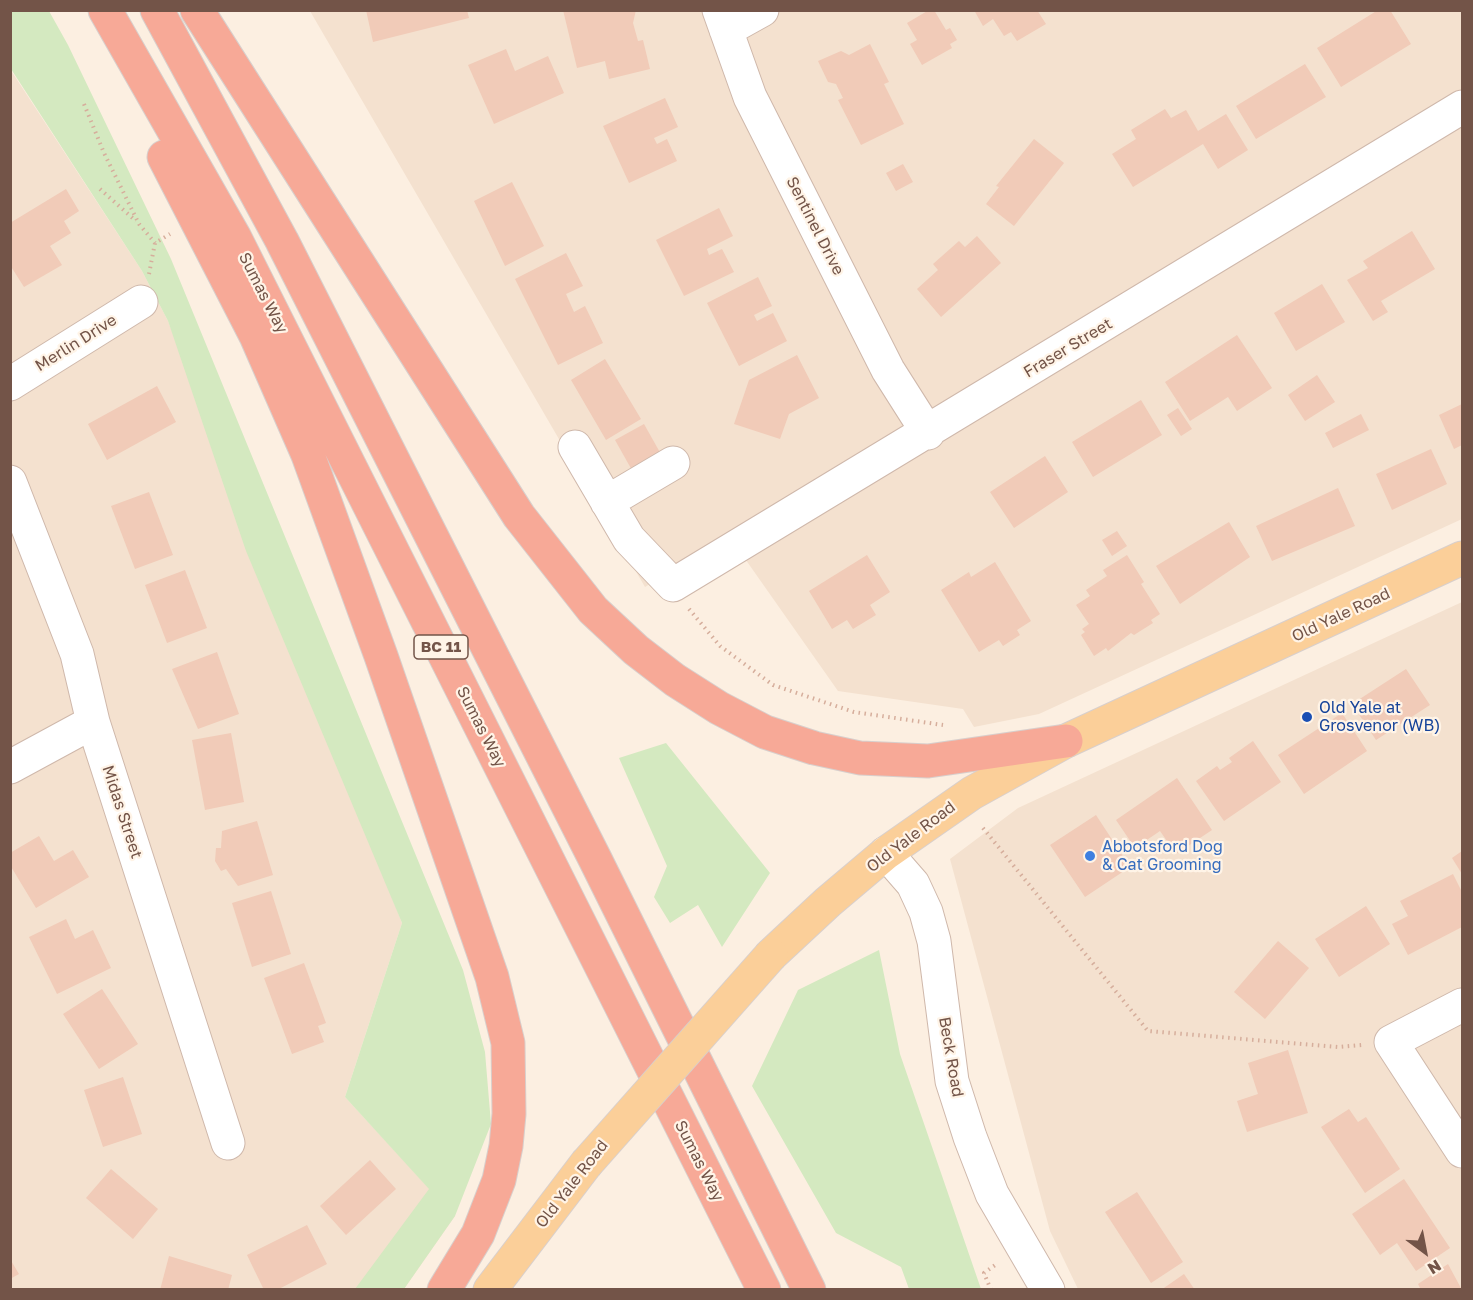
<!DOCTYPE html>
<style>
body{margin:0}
#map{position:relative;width:1473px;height:1300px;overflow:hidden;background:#fcefe1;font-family:"Golos Text",sans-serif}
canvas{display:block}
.frame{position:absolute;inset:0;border:12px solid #735448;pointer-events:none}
.north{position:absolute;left:1395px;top:1222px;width:60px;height:60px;-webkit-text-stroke:4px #fff4e7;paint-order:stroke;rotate:148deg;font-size:16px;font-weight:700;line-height:24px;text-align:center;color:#735448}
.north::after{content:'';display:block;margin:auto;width:21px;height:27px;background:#735448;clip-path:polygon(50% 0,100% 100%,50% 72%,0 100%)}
</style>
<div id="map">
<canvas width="1473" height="1300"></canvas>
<div class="frame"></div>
<div class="north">N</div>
</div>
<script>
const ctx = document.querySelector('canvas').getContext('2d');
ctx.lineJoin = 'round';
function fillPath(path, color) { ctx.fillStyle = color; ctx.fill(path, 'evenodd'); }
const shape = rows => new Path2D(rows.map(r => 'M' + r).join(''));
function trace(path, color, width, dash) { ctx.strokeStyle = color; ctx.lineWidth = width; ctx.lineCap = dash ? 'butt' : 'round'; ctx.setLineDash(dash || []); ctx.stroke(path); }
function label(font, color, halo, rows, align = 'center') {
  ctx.font = font + ' "Golos Text",sans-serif'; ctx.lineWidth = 4.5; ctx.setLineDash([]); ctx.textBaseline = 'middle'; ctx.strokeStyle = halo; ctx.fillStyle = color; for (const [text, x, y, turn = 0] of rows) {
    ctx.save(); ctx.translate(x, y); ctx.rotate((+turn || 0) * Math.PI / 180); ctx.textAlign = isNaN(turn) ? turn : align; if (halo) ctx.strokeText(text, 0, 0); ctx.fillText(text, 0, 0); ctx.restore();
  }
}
fillPath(shape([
 [310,11,1462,11,1462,519,1039,714,974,727,963,709,838,691,729,536,645,587],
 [10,69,142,271,168,321,402,923,345,1097,455,1216,404,1289,11,1289],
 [1462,602,1462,1289,1078,1289,1050,1231,950,859,1018,808]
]), '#f4e1cf');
fillPath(shape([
 [11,11,49,11,68,45,171,259,463,970,485,1052,491,1124,455,1216,404,1289,355,1289,429,1189,345,1097,402,923,246,551,168,321,142,271,11,69],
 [666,743,770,873,722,947,698,905,670,923,654,897,667,866,619,758],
 [879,950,900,1054,981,1289,909,1289,901,1267,836,1233,752,1086,798,990]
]), '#d4e9c0');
fillPath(shape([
 [366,10,467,10,469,18,373,42],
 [563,10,636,10,633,23,638,41,643,40,650,69,609,79,605,61,577,68],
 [929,10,934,10,946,30,950,28,957,40,950,44,952,48,922,65,910,44,917,40,907,23],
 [974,10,1037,10,1046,24,1017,41,1011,32,1004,36,993,19,983,26],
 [1378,10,1390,10,1411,44,1341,87,1317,48],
 [870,44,889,82,884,84,904,124,861,145,838,100,843,98,836,84,828,82,818,61,841,51,849,55],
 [506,49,515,71,548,56,564,93,494,124,468,65],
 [1305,64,1326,97,1256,139,1236,106],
 [665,98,678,127,654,138,657,144,667,139,677,161,629,183,603,126],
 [1165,109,1171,118,1186,110,1198,131,1226,114,1248,150,1218,169,1203,144,1133,187,1112,154,1136,139,1131,130],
 [1034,139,1064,163,1014,226,986,204,999,187,996,186],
 [903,164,913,182,896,191,886,173],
 [512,182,544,246,505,266,474,201],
 [66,189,79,211,64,221,71,233,50,246,62,265,24,287,10,265,10,223],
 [719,208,733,236,707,249,709,255,722,249,734,272,684,296,656,240],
 [1412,231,1435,269,1381,301,1388,312,1373,321,1347,280,1368,268,1363,261],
 [977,236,1001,263,941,317,917,289,938,270,933,264,959,241,965,247],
 [566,253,583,286,566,294,574,312,585,306,603,343,558,365,515,279],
 [758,277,772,306,754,315,757,321,773,313,787,341,739,366,707,303],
 [1322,284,1345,322,1296,351,1274,313],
 [1237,335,1272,388,1237,411,1228,397,1190,421,1165,382],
 [797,355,819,398,789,414,780,439,734,424,749,380],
 [605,359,641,419,606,440,571,380],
 [1317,375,1335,402,1305,421,1288,395],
 [157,386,176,422,107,460,88,424],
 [1141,400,1162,435,1093,477,1072,442],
 [1462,404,1462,445,1454,449,1439,415],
 [1178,408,1192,429,1181,436,1167,415],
 [1361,414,1369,430,1333,448,1325,433],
 [644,424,662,456,633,472,615,440],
 [1431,449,1447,484,1392,510,1376,474],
 [1045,456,1068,492,1014,528,990,492],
 [1338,488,1355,526,1272,561,1256,526],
 [149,492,173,555,135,569,111,506],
 [1229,522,1250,557,1180,604,1156,566],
 [1117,531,1127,546,1112,556,1102,540],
 [867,555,890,592,870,605,876,615,853,629,847,620,832,629,809,591],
 [1127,555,1144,582,1141,584,1160,614,1151,620,1153,623,1134,635,1131,633,1108,651,1106,648,1094,656,1081,635,1085,632,1082,629,1089,624,1076,605,1090,596,1086,590,1107,576,1103,570],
 [995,562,1031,621,1017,630,1020,635,1003,646,999,640,979,652,941,590,969,572,971,577],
 [185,570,207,628,167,643,145,585],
 [217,652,239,714,198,729,172,669],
 [1406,669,1430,705,1376,740,1352,704],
 [1342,713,1367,751,1304,794,1278,755],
 [231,733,244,802,205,810,192,740],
 [1253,741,1281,782,1224,821,1196,781,1217,766,1220,770,1232,762,1229,758],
 [1177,778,1212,830,1176,854,1160,831,1135,848,1116,820],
 [1096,815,1130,867,1085,897,1050,845],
 [257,821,273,875,238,886,226,869,221,871,215,861,216,848,221,848,222,831],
 [39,836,54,861,73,850,89,877,36,908,10,865,10,853],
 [1462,851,1462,874,1452,858],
 [1453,874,1462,892,1462,927,1408,955,1392,924,1408,916,1400,901],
 [271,891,291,954,252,967,232,903],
 [1366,906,1390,944,1339,977,1315,939],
 [66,919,75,939,93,930,111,968,57,994,29,937],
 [1278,941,1309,968,1265,1019,1234,992],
 [304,963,326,1023,318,1026,324,1042,292,1054,264,978],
 [102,989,138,1044,99,1069,63,1014],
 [1288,1050,1308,1113,1247,1132,1237,1101,1258,1094,1248,1063],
 [123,1077,142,1134,103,1147,84,1090],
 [1349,1109,1358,1122,1366,1117,1400,1169,1365,1193,1321,1127],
 [370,1160,396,1189,346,1235,320,1206],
 [111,1169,158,1209,133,1239,86,1198],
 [1404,1179,1450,1248,1416,1271,1397,1243,1380,1255,1352,1214],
 [1137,1192,1183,1262,1151,1283,1105,1212],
 [307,1225,327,1264,277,1290,264,1290,247,1255],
 [169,1256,232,1275,228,1290,160,1290],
 [10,1259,19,1274,10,1279],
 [1448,1264,1462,1290,1421,1290,1418,1284],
 [1184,1274,1195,1290,1161,1290]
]), '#f1cbb8');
const minor = shape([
 [719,10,750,97,888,370,928,433],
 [726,30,762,10],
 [10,384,141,302],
 [575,447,629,539,673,585,1462,107],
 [10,482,77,654,93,722,228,1143],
 [607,502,673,463],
 [10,767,93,722],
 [886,853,913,884,926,912,934,941,952,1081,970,1137,992,1194,1048,1290],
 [1462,1005,1391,1042,1462,1151]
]);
const major = shape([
 [771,955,828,902,886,853,972,793,1066,741,1462,558],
 [490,1290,586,1164]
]);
const highway = shape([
 [105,10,235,238,764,1290],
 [157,10,282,241,595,859,809,1290],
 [197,10,519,516,593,610,636,650,675,680,719,708,765,732,814,748,860,758,928,761,1066,741],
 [164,157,256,336,308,455,381,656,492,977,508,1043,509,1114,506,1146,499,1180,478,1234,444,1290]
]);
trace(minor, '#cfb8ab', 35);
trace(major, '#d8cfcc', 35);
trace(highway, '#d8cfcc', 35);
trace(shape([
 [84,104,104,153,139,224,155,243],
 [100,189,136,221],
 [149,274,155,243,170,234],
 [689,609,720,646,773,685,854,712,943,725],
 [983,828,1148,1031,1338,1047,1362,1045],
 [991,1290,984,1273,998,1263]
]), '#d6ae9c', 4, [1.5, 4.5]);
trace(minor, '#fff', 33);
trace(major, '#fbcf99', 33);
trace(highway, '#f7a997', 33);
const majorBridge = shape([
 [586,1164,771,955]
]);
trace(majorBridge, '#d8cfcc', 35, []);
trace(majorBridge, '#fbcf99', 33);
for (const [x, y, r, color] of [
 [1307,717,6,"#1a4fb4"],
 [1090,856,6,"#3f7fe0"]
]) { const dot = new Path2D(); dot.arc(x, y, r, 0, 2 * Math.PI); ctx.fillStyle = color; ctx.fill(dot); trace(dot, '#fff4e7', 2); }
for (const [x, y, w] of [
 [441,647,54]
]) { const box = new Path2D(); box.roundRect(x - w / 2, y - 12, w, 24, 4.5); ctx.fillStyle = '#fff4e7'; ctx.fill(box); trace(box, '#735448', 1.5); }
label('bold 15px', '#735448', null, [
 ["BC 11",441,647]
]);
label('16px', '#735448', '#fff4e7', [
 ["Sentinel Drive",815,226,63],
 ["Sumas Way",263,293,63],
 ["Merlin Drive",76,343,-32],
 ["Fraser Street",1068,348,-31],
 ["Old Yale Road",1341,615,-25],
 ["Sumas Way",481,727,63],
 ["Midas Street",122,812,72],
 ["Old Yale Road",911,837,-37],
 ["Beck Road",951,1057,80],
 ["Sumas Way",699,1161,63],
 ["Old Yale Road",572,1184,-52]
]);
label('16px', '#164399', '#fff4e7', [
 ["Old Yale at",1319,708],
 ["Grosvenor (WB)",1319,726]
], 'left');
label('16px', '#366cbe', '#fff4e7', [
 ["Abbotsford Dog",1102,847],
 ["& Cat Grooming",1102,865]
], 'left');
</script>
